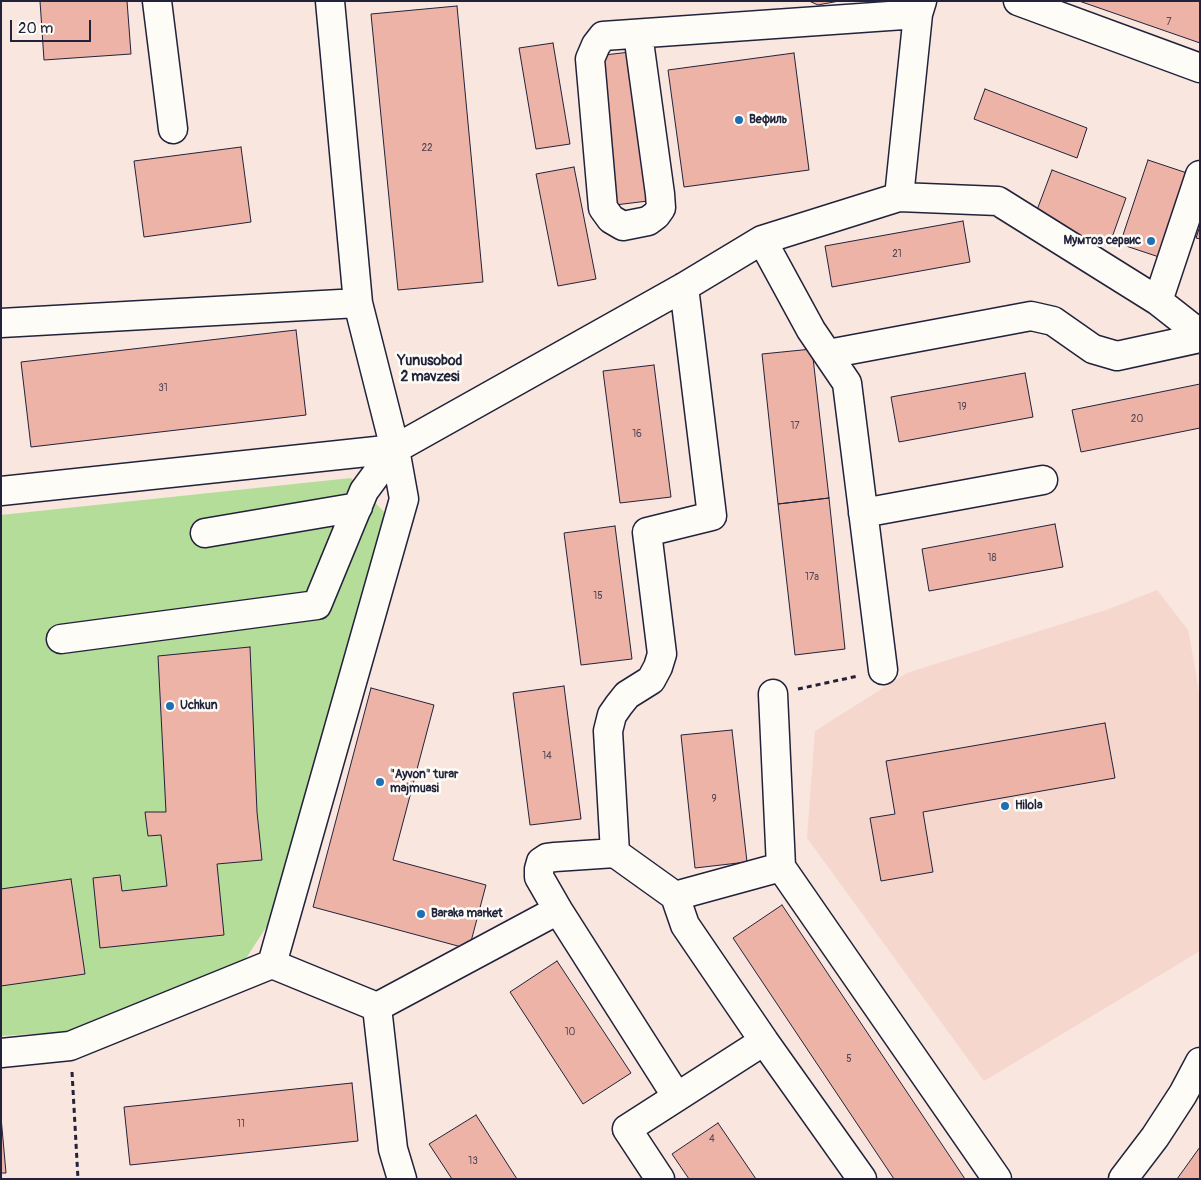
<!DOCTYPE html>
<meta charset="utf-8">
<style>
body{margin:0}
#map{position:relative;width:1201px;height:1180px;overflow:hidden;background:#f8e6df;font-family:Pangolin,sans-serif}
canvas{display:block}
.frame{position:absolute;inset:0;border:2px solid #22223b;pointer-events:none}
.scale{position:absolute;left:10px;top:20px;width:81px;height:22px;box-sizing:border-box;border:2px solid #22223b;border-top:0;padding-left:6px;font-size:15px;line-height:18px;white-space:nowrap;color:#22223b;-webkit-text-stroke:4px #fdfcf7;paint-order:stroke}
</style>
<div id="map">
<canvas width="1201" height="1180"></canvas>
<div class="frame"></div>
<div class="scale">20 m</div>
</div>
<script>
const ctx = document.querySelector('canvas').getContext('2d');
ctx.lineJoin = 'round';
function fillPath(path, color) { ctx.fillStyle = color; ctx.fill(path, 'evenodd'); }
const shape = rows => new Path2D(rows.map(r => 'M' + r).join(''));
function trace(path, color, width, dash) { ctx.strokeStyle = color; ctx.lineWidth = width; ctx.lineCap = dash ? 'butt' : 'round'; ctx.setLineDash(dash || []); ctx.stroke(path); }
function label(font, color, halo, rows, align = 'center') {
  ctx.font = font + ' Pangolin,sans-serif'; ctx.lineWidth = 5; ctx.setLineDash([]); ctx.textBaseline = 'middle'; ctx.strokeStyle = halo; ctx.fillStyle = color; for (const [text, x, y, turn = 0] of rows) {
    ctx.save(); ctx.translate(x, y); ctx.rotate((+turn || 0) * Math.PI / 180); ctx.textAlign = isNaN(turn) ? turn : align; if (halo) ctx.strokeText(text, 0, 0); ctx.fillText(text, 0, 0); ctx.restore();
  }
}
fillPath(shape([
 [1157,590,1188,630,1196,673,1200,702,1200,951,984,1081,807,838,815,731,907,673,1109,609]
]), '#f5d7ce');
fillPath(shape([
 [351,478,389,517,287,895,241,966,93,1030,1,1036,1,515]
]), '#b4dd99');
const building = shape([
 [40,1,127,1,131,54,44,60,40,1],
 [809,1,839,1,818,5,809,1],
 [1079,1,1200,1,1200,43,1079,1],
 [457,6,483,282,398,290,371,14,457,6],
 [553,43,570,144,536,149,519,48,553,43],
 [630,52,648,201,615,205,596,56,630,52],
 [794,53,809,170,684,187,668,70,794,53],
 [985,89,1087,128,1077,158,974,119,985,89],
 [241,147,251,222,144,237,134,161,241,147],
 [1148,160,1190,174,1162,258,1120,244,1148,160],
 [574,167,596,279,558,286,536,174,574,167],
 [1052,170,1126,198,1109,246,1034,218,1052,170],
 [963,221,970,262,832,287,825,246,963,221],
 [1200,226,1200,239,1196,238,1200,226],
 [296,330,306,415,31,447,21,362,296,330],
 [812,349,829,498,778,504,762,354,812,349],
 [654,365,671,497,620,503,603,371,654,365],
 [1025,373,1033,417,899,442,891,397,1025,373],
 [1200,384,1200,428,1081,452,1072,410,1200,384],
 [829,498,845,649,795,655,778,504,829,498],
 [1055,524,1063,567,929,591,922,549,1055,524],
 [615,526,632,659,581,665,564,533,615,526],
 [250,647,257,812,262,860,217,864,224,935,100,948,93,878,120,875,122,891,167,886,161,835,148,836,145,812,166,812,158,656,250,647],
 [564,686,581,819,530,825,513,693,564,686],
 [371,688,434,705,393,860,486,885,469,949,313,907,371,688],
 [1105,723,1115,778,923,812,933,872,881,881,870,818,895,814,886,761,1105,723],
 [732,730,747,862,695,868,681,735,732,730],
 [71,879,85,974,1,986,1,889,71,879],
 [782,905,965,1179,894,1179,733,938,782,905],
 [557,961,631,1073,583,1104,510,992,557,961],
 [352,1083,358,1141,130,1165,124,1107,352,1083],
 [476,1115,517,1179,452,1179,429,1144,476,1115],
 [1,1117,6,1173,1,1173,1,1117],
 [718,1123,756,1179,689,1179,672,1154,718,1123],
 [1200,1147,1200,1179,1177,1179,1200,1147]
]);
fillPath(building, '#edb3a7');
trace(building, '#22223b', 1);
const minor = shape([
 [157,1,173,129],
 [330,1,358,303],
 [1018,1,1200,68],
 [638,34,660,194,661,208,656,215,648,221,623,226,611,219,603,208,590,59,596,45,603,36,918,14],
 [899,197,998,201,1158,301,1200,334],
 [1158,301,1200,175],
 [1,323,358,303,395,449,404,499,272,964,377,1007,558,910,539,877,539,869,541,862,547,858,555,857,615,853,675,896,781,867],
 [828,354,1031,316,1053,321,1093,349,1117,356,1200,338],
 [1,491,395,449,684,287,762,240],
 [863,513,1043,480],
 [205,533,358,507],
 [61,639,317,605,364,491,395,449],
 [883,670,847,383,811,330,762,240,899,197,918,14,922,1],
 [773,694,781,867,997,1179],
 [615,853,608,731,612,715,619,705,627,695,651,680,658,667,662,654,647,532,712,516,684,287],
 [558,910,677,1097],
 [377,1007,393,1149,402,1179],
 [764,1041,862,1179],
 [1,1053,70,1046,272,964],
 [660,1179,627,1129,764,1041,685,925,675,896],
 [1123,1179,1155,1137,1183,1094,1200,1062]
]);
trace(minor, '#22223b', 31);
trace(shape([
 [798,689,858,676],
 [72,1072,78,1179]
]), '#22223b', 3, [5, 4]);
trace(minor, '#fdfcf7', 28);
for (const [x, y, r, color] of [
 [739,120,5,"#1f6fb2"],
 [1151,241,5,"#1f6fb2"],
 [170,706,5,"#1f6fb2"],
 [380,782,5,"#1f6fb2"],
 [1005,806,5,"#1f6fb2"],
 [421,914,5,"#1f6fb2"]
]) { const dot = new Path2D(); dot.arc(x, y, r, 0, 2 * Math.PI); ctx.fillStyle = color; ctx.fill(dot); trace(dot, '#fdfcf7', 2); }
label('10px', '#554656', null, [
 ["7",1169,22],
 ["22",427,148],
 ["21",897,254],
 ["31",163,388],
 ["19",962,407],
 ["20",1137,419],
 ["17",795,426],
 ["16",637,434],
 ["18",992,558],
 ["17а",812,577],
 ["15",598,596],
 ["14",547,756],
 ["9",714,799],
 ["10",570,1032],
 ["5",849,1059],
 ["11",241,1124],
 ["4",712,1139],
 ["13",473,1161]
]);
label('bold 12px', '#22223b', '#fdfcf7', [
 ["Вефиль",749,120],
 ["Мумтоз сервис",1141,241,"right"],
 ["Uchkun",180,706],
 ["\"Ayvon\" turar",390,775],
 ["majmuasi",390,789],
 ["Hilola",1015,806],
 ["Baraka market",431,914]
], 'left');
label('bold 14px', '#22223b', '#fdfcf7', [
 ["Yunusobod",430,361],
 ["2 mavzesi",430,377]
]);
</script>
